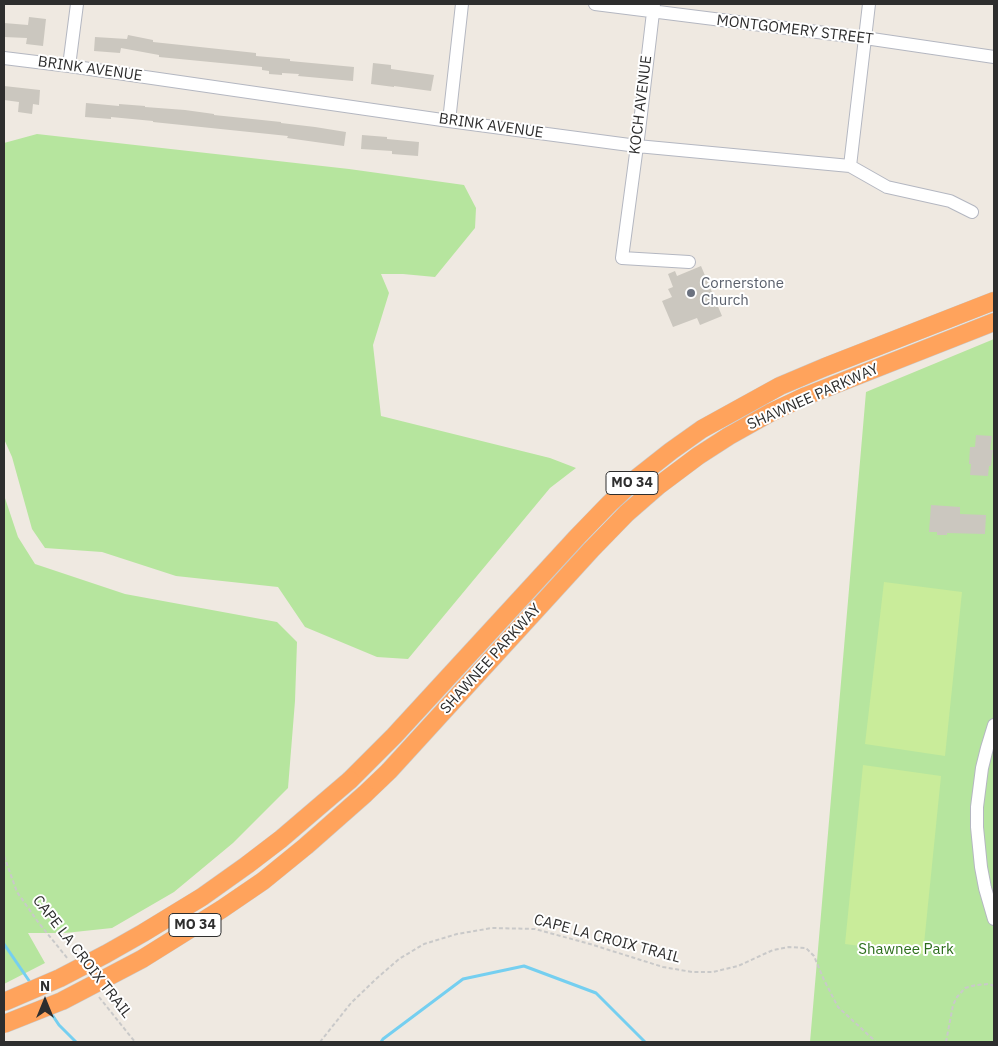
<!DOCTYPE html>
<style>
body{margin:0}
#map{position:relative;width:998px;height:1046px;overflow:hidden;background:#efe9e1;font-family:"IBM Plex Sans",sans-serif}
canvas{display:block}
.frame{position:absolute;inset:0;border:5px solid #2e2e2e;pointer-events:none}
.north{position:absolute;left:20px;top:976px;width:50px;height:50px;-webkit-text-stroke:4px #fff;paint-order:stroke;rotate:0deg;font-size:14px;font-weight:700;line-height:20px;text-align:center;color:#2e2e2e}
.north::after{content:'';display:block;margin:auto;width:18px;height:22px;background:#2e2e2e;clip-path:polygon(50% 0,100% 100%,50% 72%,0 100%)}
</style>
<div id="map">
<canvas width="998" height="1046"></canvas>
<div class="frame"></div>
<div class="north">N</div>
</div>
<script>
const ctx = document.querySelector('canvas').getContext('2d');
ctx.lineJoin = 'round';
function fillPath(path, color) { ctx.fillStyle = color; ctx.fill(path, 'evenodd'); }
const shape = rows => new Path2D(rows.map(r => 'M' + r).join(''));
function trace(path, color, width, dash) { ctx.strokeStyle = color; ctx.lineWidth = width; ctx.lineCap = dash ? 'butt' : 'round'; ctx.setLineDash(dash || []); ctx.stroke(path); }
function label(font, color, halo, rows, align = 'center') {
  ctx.font = font + ' "IBM Plex Sans",sans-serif'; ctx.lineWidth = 4; ctx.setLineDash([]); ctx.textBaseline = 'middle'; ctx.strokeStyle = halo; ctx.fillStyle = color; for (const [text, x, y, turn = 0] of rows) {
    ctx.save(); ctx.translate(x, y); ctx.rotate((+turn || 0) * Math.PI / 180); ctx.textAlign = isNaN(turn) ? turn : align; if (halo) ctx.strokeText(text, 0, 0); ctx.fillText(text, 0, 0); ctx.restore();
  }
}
fillPath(shape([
 [37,134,349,169,464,185,476,208,475,228,435,277,403,274,381,274,389,293,373,345,381,416,550,458,576,468,550,488,408,659,377,657,305,627,278,587,176,576,102,552,45,548,32,529,12,457,4,439,4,143],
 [994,339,994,1042,810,1042,866,392],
 [4,495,18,537,35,564,125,594,277,622,297,642,295,701,288,788,233,843,174,892,112,928,65,933,28,933,45,963,4,984]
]), '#b6e59e');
fillPath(shape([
 [884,582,962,592,945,756,865,744],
 [863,765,941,776,923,954,845,944]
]), '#c9ec9a');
trace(shape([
 [4,944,32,985],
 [51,1013,59,1025,76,1042],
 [381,1042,383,1039,463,979,524,966,596,993,645,1042]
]), '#75cff0', 3);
fillPath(shape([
 [29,17,46,19,43,46,26,44,27,38,4,37,4,23,28,25],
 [128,35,153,40,153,42,256,53,256,56,290,59,290,61,354,67,353,81,298,76,299,74,282,73,282,75,269,74,269,71,262,70,262,67,159,57,159,55,121,48,120,53,94,51,95,37,127,39],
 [373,63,391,65,391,69,434,75,431,91,394,86,394,87,371,84],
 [4,86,40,90,39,105,33,104,32,114,18,112,19,102,4,100],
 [86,103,119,106,119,104,145,106,145,107,185,110,214,114,214,115,281,122,281,123,315,127,346,132,344,146,287,138,288,136,153,122,153,121,111,117,111,119,85,117],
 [362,135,387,137,387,139,419,142,418,156,392,154,392,151,361,149],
 [701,266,722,316,700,325,697,318,673,327,662,301,672,297,668,289,673,287,668,274,675,271,677,276],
 [976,435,992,436,990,450,993,450,991,466,989,466,988,476,970,475,971,464,969,464,970,447,975,447],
 [931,505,960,507,960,514,986,515,985,534,947,533,947,535,937,535,937,532,929,532]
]), '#cbc7bf');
const minor = shape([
 [595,4,865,38,994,57],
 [654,4,639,131,622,258,689,262],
 [4,58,69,66,449,121,637,146,850,166,887,187,950,201,972,212],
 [69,66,77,4],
 [449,121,462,4],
 [850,166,869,4],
 [994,725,987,748,982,768,977,807,977,827,981,867,985,888,994,919]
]);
const highway = shape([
 [350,780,394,736,578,536,609,504,638,477,671,451,702,429,780,386,825,367,994,301],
 [365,794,389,771,591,550,627,513,658,486,698,456,729,436,770,413,806,396,994,322]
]);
trace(minor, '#b4b7c1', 14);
trace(highway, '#c9c9c9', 19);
trace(shape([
 [4,856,17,892,38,922,68,959],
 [99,997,135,1042],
 [320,1042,351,1003,376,979,399,959,424,944,457,934,492,928,535,929,590,944,663,967,692,972,713,972,738,966,773,950,789,947,806,948,814,956,824,980,838,1007,876,1042],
 [946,1042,953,1005,957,997,965,988,976,985,989,984,994,986]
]), '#c9c9c9', 2, [4, 2.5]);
trace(minor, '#fff', 12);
trace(highway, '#ffa35c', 18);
const highwayBridge = shape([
 [4,1002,60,978,106,954,143,933,202,897,247,865,281,839,350,780],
 [4,1024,62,1001,104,979,142,959,222,909,263,881,306,846,365,794]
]);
trace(highwayBridge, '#c9c9c9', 19, []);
trace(highwayBridge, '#ffa35c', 18);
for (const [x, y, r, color] of [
 [691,293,5,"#6b7280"]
]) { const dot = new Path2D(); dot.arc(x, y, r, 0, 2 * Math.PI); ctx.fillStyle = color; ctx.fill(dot); trace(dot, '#fff', 2); }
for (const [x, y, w] of [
 [632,483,52],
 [195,925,52]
]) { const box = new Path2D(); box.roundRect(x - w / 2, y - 11.5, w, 23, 4); ctx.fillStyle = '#fff'; ctx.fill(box); trace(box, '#2e2e2e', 1); }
label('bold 14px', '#2e2e2e', null, [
 ["MO 34",632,483],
 ["MO 34",195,925]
]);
label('15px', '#2e2e2e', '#fff', [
 ["MONTGOMERY STREET",795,30,7],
 ["BRINK AVENUE",90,69,8],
 ["KOCH AVENUE",641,105,-83],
 ["BRINK AVENUE",491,126,8],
 ["SHAWNEE PARKWAY",813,397,-24],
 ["SHAWNEE PARKWAY",491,659,-48],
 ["CAPE LA CROIX TRAIL",607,939,15],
 ["CAPE LA CROIX TRAIL",82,957,52]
]);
label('15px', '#5b616d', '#fff', [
 ["Cornerstone",701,284],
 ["Church",701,301]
], 'left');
label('15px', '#2c6e1b', '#fff', [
 ["Shawnee Park",906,950]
]);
</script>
